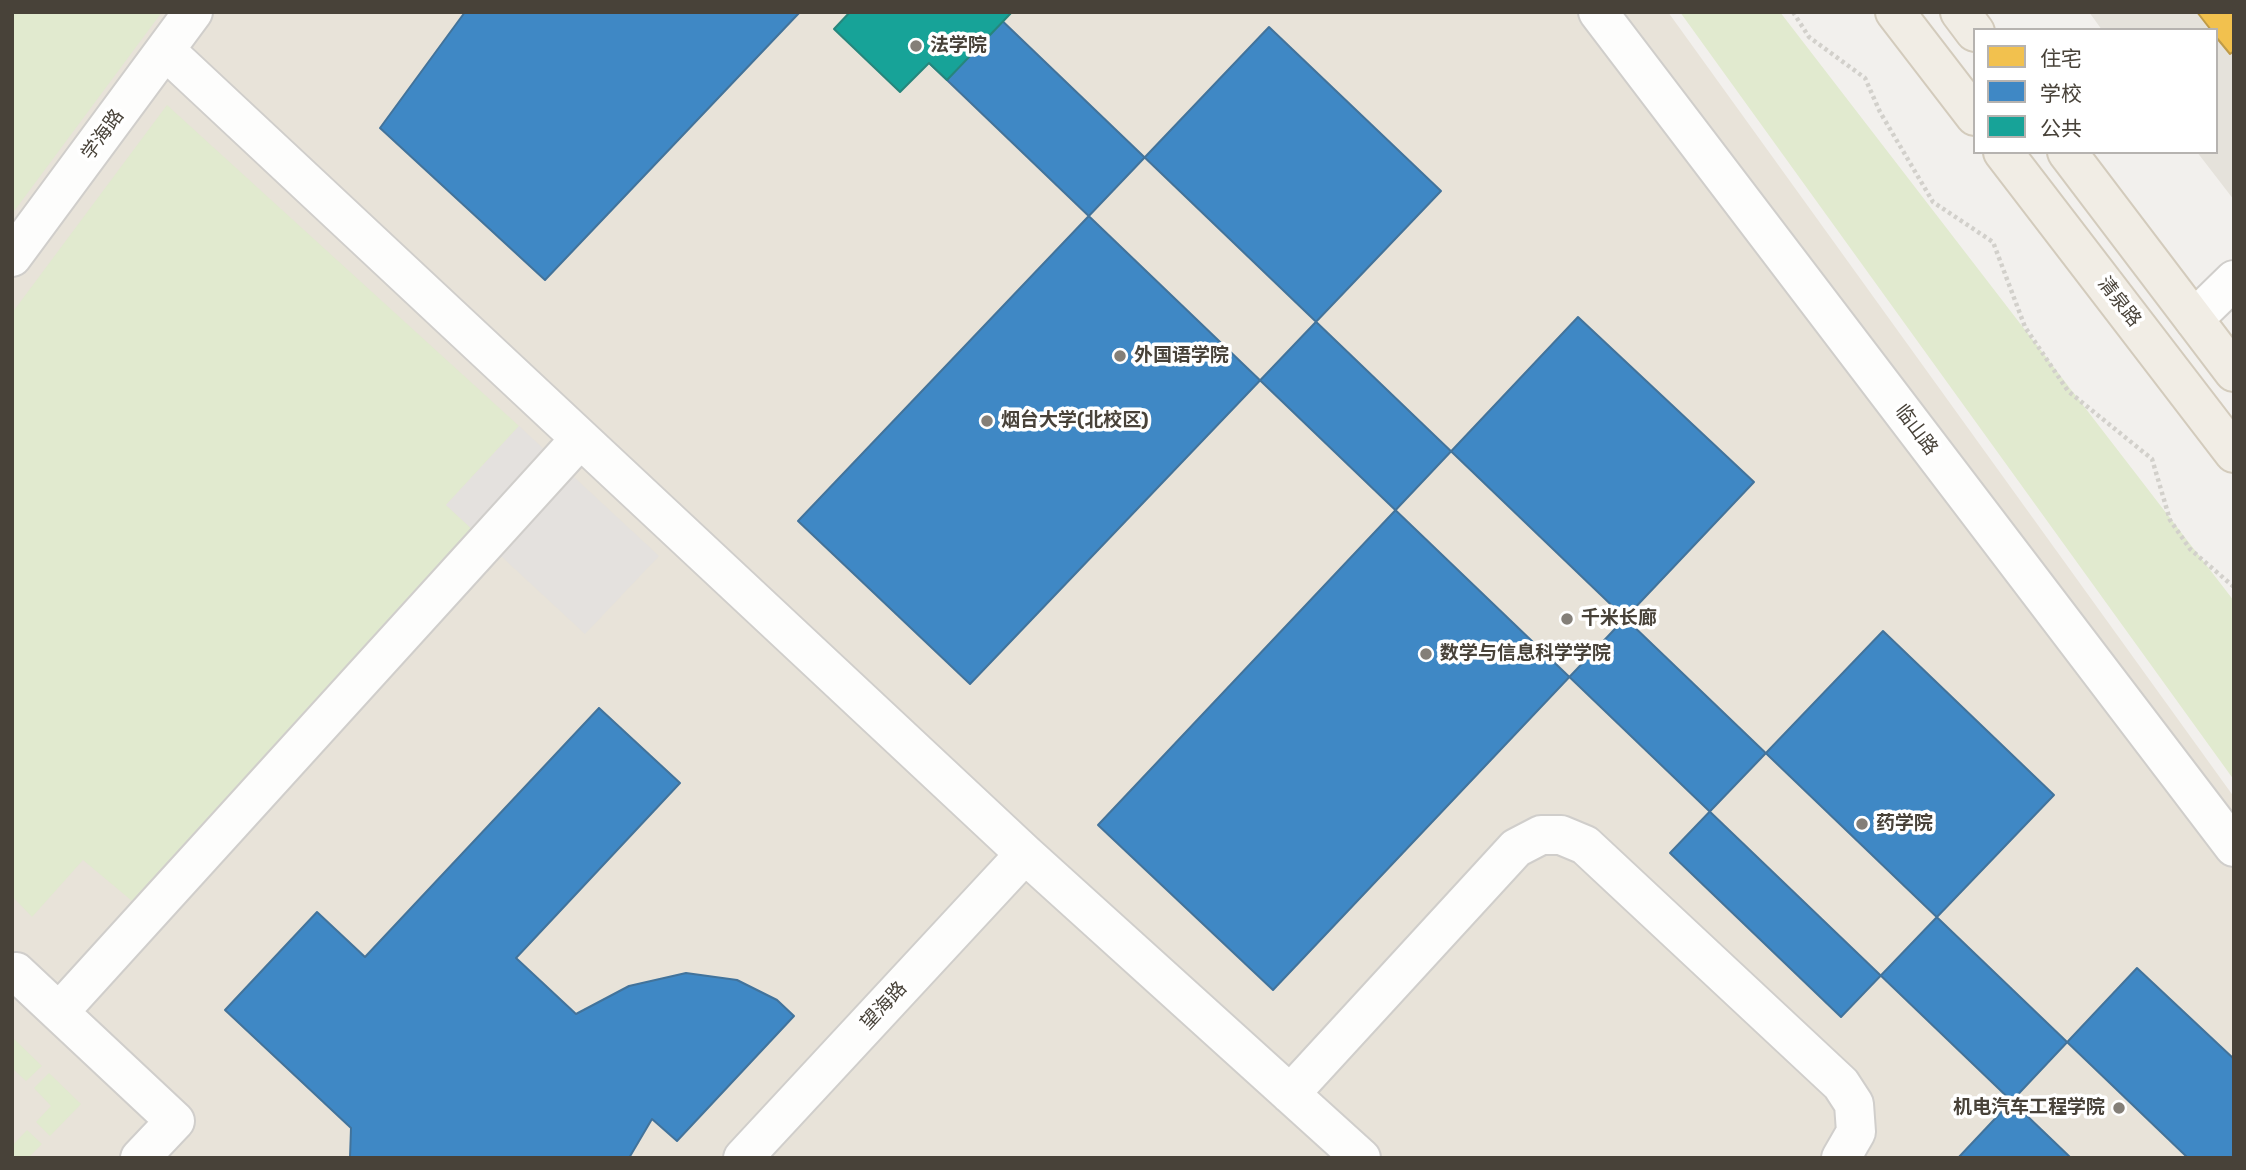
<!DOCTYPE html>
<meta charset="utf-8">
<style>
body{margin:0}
#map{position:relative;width:2246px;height:1170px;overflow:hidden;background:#f2f0ed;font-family:Rubik,"Noto Sans SC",sans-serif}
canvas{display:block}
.frame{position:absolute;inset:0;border:14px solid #484239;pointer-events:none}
.legend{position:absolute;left:1973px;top:28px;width:245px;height:126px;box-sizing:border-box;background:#fff;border:2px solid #b6b3b0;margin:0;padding:9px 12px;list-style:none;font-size:21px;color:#484239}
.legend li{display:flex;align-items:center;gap:14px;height:35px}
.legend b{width:35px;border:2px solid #b6b3b0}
</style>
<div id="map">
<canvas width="2246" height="1170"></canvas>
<div class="frame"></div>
<ul class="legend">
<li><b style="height:19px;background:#f2c14e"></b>住宅</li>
<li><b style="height:19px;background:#3f88c5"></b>学校</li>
<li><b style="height:19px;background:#17a398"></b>公共</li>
</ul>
</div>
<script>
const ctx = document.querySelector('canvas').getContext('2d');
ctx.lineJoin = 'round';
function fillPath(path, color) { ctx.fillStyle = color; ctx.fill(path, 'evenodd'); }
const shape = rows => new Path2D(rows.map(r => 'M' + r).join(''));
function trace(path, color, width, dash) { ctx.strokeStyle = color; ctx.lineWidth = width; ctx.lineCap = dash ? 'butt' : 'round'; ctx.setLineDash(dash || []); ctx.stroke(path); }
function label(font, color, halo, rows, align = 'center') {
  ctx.font = font + ' Rubik,"Noto Sans SC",sans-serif'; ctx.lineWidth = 7; ctx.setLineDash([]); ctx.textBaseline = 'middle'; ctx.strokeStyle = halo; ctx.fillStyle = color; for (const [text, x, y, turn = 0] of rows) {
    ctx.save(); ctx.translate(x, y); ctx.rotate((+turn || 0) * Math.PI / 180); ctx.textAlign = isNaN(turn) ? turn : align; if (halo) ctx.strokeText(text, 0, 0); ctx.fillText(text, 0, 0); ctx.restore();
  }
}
fillPath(shape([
 [2089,12,2234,12,2234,200,2197,152,2216,152,2216,30,2102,30]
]), '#e5e2db');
fillPath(shape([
 [36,12,1668,12,2234,797,2234,1158,12,1158,12,45]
]), '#e8e3d9');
fillPath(shape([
 [12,12,162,12,12,214],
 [1680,12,1780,12,2234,601,2234,780],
 [167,105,519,426,446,505,472,529,132,901,83,860,32,917,12,896,12,313],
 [12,1037,42,1066,26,1081,12,1068],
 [49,1073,81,1104,50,1136,36,1122,51,1106,34,1088],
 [27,1130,42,1144,28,1158,12,1158,12,1146]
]), '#e1eacf');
fillPath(shape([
 [519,426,659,556,585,634,446,505]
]), '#e4e1de');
const homes = shape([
 [2197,12,2234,12,2234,51,2230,54,2216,37,2216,30,2211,30,2197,12]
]);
fillPath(homes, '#f2c14e');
trace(homes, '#bf9b48', 2);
const schools = shape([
 [465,12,800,12,545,280,380,128,465,12],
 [876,12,993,12,2188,1158,2071,1158,876,12],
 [1269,27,1441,191,970,684,798,521,1269,27],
 [1578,317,1754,482,1273,990,1098,825,1578,317],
 [1883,631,2054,795,1841,1017,1670,853,1883,631],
 [599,708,680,783,516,958,576,1014,629,986,686,973,737,980,777,1000,794,1016,677,1141,652,1119,629,1158,350,1158,351,1128,225,1010,317,912,365,957,599,708],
 [2137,968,2234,1059,2234,1158,1958,1158,2137,968]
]);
fillPath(schools, '#3f88c5');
trace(schools, '#42739b', 2);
const public = shape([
 [850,12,1012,12,947,80,929,63,900,92,834,29,850,12]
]);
fillPath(public, '#17a398');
trace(public, '#26867c', 2);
const minor = shape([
 [1598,12,2234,847],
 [165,50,1025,854,1361,1158],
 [12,257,193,12],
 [2194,319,2234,280],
 [12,975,16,972,175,1121,140,1158],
 [59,1012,580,439],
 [1290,1094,1516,848,1541,835,1561,835,1585,845,1841,1084,1854,1104,1856,1132,1841,1158],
 [743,1158,1025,854]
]);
const major = shape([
 [1895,12,1975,116],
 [1960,12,1975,32],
 [2003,152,2234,453],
 [2067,152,2234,372]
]);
trace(minor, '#d0cecb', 42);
trace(major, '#d3cbbc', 42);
trace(shape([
 [1793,12,1809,37,1865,78,1880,112,1933,202,1993,242,2025,327,2068,391,2152,459,2170,520,2190,549,2234,587]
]), '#d2d0cb', 4.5, [3.5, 3.5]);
trace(minor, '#fdfdfc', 38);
trace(major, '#f1ede5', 38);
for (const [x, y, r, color] of [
 [916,46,7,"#847f78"],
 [1120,356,7,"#847f78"],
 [987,421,7,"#847f78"],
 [1567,619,7,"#847f78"],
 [1426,654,7,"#847f78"],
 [1862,824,7,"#847f78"],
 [2119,1108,7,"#847f78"]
]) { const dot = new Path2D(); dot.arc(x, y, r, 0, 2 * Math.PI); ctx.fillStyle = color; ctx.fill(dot); trace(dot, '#fff', 2.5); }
label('bold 19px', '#484239', '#fff', [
 ["法学院",930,46],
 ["外国语学院",1134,356],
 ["烟台大学(北校区)",1001,421],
 ["千米长廊",1581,619],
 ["数学与信息科学学院",1440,654],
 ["药学院",1876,824],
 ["机电汽车工程学院",2105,1108,"right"]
], 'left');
label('19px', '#484239', '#fff', [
 ["学海路",103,135,-54],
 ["清泉路",2119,302,52],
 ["临山路",1916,430,53],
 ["望海路",884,1006,-47]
]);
</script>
